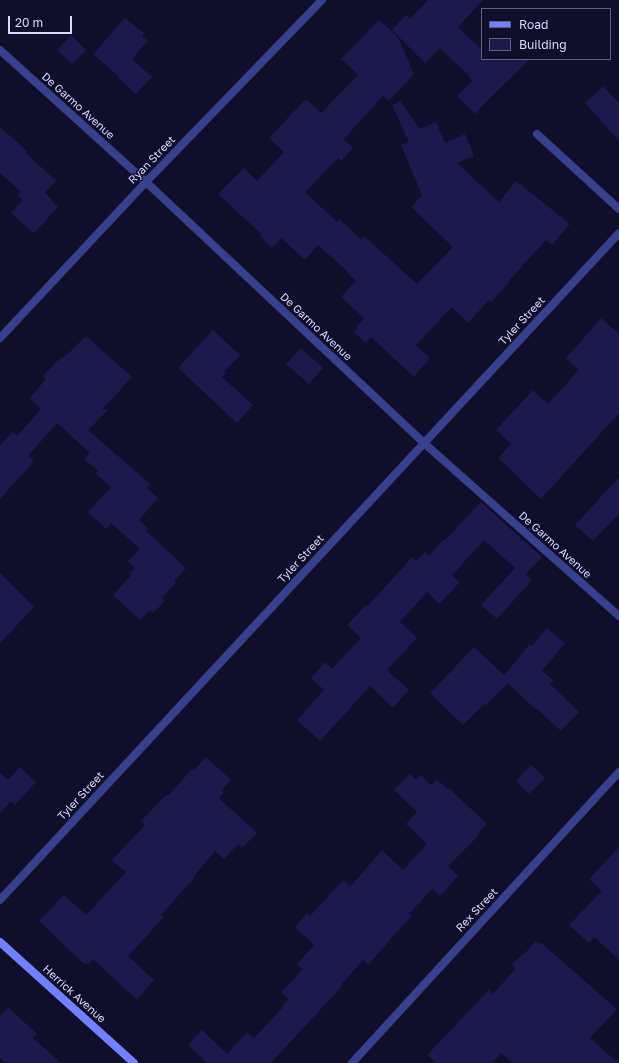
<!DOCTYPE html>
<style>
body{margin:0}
#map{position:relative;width:619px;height:1063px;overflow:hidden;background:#0f0e2b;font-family:"Golos Text",sans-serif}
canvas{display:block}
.legend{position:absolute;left:481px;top:8px;width:130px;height:52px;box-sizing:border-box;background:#0f0e2b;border:1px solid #5f6080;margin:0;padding:5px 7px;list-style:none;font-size:12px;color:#d8daff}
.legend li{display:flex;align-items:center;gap:8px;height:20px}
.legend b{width:20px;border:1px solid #5f6080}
.scale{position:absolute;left:8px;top:16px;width:64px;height:18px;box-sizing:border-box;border:2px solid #d8daff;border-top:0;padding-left:5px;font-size:12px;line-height:14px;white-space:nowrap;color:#d8daff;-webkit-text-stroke:3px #0f0e2b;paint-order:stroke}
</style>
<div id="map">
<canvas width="619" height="1063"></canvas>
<ul class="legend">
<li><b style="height:5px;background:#6f81ff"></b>Road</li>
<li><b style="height:11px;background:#1c194d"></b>Building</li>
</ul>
<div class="scale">20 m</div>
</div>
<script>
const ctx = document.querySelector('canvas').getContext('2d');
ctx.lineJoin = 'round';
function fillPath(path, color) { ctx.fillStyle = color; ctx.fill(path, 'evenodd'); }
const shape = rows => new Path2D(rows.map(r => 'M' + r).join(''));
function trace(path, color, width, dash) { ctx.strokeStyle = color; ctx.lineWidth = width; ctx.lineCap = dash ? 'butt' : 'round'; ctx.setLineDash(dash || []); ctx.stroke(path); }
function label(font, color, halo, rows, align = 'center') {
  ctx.font = font + ' "Golos Text",sans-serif'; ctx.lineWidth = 3; ctx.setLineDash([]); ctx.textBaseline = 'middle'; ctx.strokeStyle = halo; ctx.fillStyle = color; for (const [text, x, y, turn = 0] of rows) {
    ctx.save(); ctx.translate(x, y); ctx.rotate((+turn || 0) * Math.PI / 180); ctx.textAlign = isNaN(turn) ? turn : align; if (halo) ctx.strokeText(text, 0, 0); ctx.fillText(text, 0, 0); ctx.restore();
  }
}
fillPath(shape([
 [428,0,483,0,458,27,482,50,482,59,530,59,487,101,475,114,457,96,472,81,470,79,471,78,440,48,425,63,392,30,406,15,410,19],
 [125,18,144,33,142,36,148,41,132,59,152,77,136,94,118,78,119,77,93,54],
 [379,20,398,37,414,74,389,101,383,96,360,121,344,139,353,148,341,161,338,158,305,192,337,222,339,219,361,239,364,236,417,284,453,247,411,207,422,195,401,145,409,142,392,105,400,101,420,129,436,122,445,143,465,134,474,156,457,163,499,202,516,181,570,224,552,245,546,240,521,267,521,268,508,282,509,283,491,302,489,300,468,323,452,307,416,345,430,358,414,377,371,337,366,343,354,332,358,328,356,327,364,318,341,297,356,281,347,273,348,272,318,245,305,260,281,238,272,248,260,236,261,234,218,194,244,168,257,181,284,152,269,138,306,99,321,113,358,75,341,59],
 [71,35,86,50,72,64,57,50],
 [603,86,619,103,619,141,585,103],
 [0,127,27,151,26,153,56,181,45,193,52,199,51,200,58,207,34,233,11,213,23,200,18,195,21,192,0,173],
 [601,318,619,334,619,413,541,499,498,458,511,444,496,430,533,390,548,404,579,370,566,358],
 [213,330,240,355,224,372,226,373,222,377,253,405,237,423,178,368],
 [86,336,132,377,103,409,108,410,88,430,150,484,147,488,158,498,139,520,148,528,146,531,186,568,174,581,176,583,162,598,165,601,153,613,150,610,140,620,113,595,131,575,130,573,135,568,128,561,140,549,111,523,106,529,88,512,111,487,96,474,98,471,84,459,90,453,57,423,28,456,34,461,0,499,0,445,13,432,17,436,41,409,30,398,46,379,43,376,57,361,69,353],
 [301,348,323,368,309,384,286,364],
 [619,477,619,514,593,541,575,525],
 [481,502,542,557,526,574,532,580,497,619,481,605,515,568,484,540,452,575,460,582,439,604,427,592,400,622,417,638,387,670,409,690,393,708,370,686,320,741,297,720,324,690,311,678,325,662,332,669,361,638,347,625,366,605,368,606,412,557,416,561,425,552,429,556,444,539,445,540],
 [0,573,34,607,0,643],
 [547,628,565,643,542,671,553,680,550,684,579,712,561,731,536,708,535,709,508,683,485,706,484,704,463,725,430,693,474,647,504,675,530,644,532,646],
 [206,757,231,780,222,790,224,792,219,798,257,833,242,848,238,844,224,859,215,851,194,876,195,877,161,915,164,917,128,956,154,980,137,1000,93,959,88,965,87,963,85,965,39,921,64,895,86,915,126,872,112,860,145,825,141,821,166,795,168,796,192,769,194,770],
 [531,765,545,778,529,794,516,781],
 [20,767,36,782,15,805,11,801,0,813,0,773,8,780],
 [410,774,416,780,421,775,431,785,437,779,447,789,449,788,487,824,477,835,478,836,448,866,458,876,440,896,432,889,409,914,412,916,390,939,390,940,368,965,363,960,341,985,342,986,271,1063,207,1063,188,1045,202,1030,227,1054,247,1032,254,1038,283,1007,282,1006,289,999,281,992,303,969,297,964,314,945,295,927,307,914,310,916,343,880,350,887,382,850,403,870,427,844,406,824,417,812,394,790],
 [619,847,619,960,594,937,589,943,569,925,602,891,589,879],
 [536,941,538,944,540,942,617,1009,590,1038,618,1063,512,1063,501,1053,492,1063,436,1063,427,1055,489,990,493,994,516,968,512,965,523,953,524,954],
 [8,1007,37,1034,33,1038,61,1063,6,1063,0,1058,0,1016]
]), '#1c194d');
trace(shape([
 [0,50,146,182,424,443,619,616],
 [537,134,619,209],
 [0,338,146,182,322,0],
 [0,900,619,233],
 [352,1063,619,772]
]), '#36408d', 8);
trace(shape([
 [0,942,134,1063]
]), '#6f81ff', 8);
label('11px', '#d8daff', '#0f0e2b', [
 ["De Garmo Avenue",78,106,42],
 ["Ryan Street",152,160,-46],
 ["Tyler Street",522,321,-47],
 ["De Garmo Avenue",316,327,43],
 ["De Garmo Avenue",555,545,42],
 ["Tyler Street",301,559,-47],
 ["Tyler Street",81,796,-47],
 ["Rex Street",477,910,-47],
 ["Herrick Avenue",74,994,42]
]);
</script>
